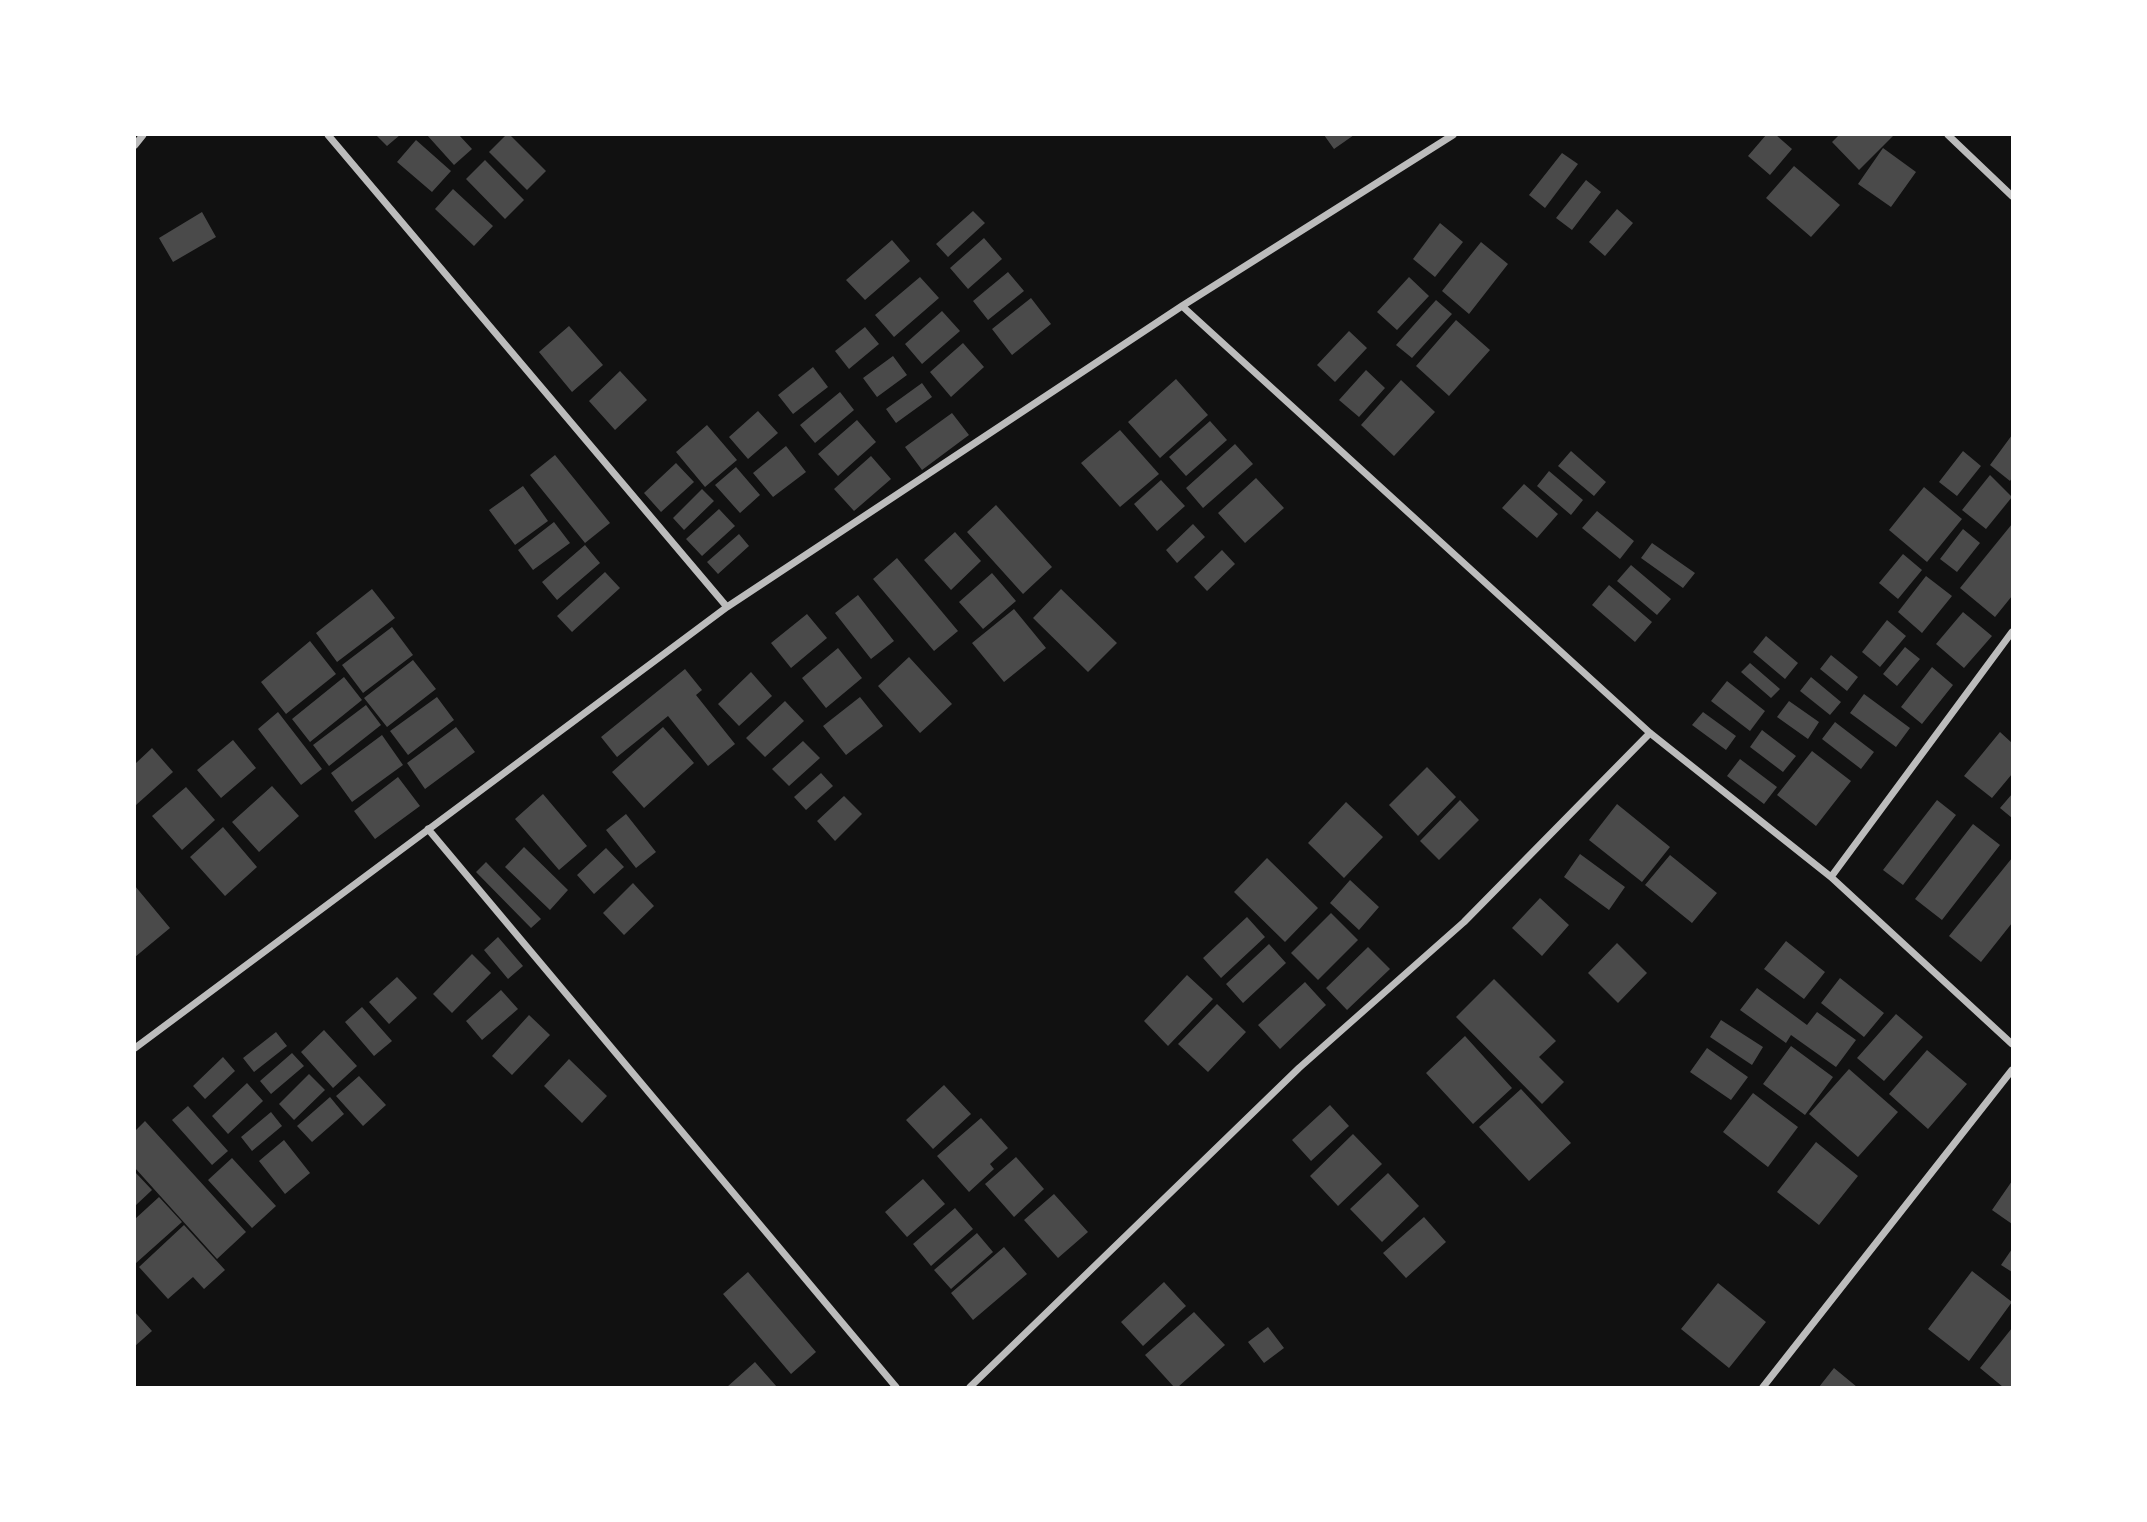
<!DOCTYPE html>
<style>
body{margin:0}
#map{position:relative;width:2147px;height:1522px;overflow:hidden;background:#111;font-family:Rubik,sans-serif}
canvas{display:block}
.frame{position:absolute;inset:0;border:136px solid #fff;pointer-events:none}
</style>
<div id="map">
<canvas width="2147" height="1522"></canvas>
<div class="frame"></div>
</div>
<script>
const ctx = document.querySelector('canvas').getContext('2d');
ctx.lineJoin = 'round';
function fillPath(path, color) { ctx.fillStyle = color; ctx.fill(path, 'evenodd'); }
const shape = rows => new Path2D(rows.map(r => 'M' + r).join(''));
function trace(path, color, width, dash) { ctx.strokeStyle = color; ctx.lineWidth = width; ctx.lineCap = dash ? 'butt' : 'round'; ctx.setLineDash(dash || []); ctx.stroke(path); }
fillPath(shape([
 [376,135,400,135,387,146],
 [427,135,459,135,472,149,454,165],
 [506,135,510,135,546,171,527,190,489,152],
 [1324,135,1354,135,1334,149],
 [1766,135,1776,135,1792,149,1770,175,1748,156],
 [1839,135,1894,135,1859,170,1832,142],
 [416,140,451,171,432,192,397,162],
 [1883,148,1916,172,1891,207,1858,184],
 [1562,153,1578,164,1545,208,1529,195],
 [485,160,524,200,505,219,466,179],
 [1794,166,1840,205,1811,237,1766,198],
 [1586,180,1601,192,1572,230,1556,218],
 [453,189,493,226,474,246,435,209],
 [1617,209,1633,223,1605,256,1589,242],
 [973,211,985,223,948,257,936,244],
 [202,212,216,237,173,262,159,238],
 [1440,223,1463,242,1435,277,1413,259],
 [984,238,1002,259,968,289,950,268],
 [892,240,910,261,865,300,846,280],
 [1481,242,1508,264,1469,314,1442,291],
 [1008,272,1024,291,988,320,973,301],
 [920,277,939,298,894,337,875,315],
 [1409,277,1429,296,1397,330,1377,312],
 [1031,298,1051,324,1012,355,992,329],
 [1436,300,1452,314,1412,358,1396,345],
 [942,311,960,331,922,364,905,344],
 [1456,320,1490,350,1449,396,1416,366],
 [569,326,603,365,572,392,539,352],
 [865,327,879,344,849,369,835,351],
 [1349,331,1367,348,1335,382,1317,365],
 [963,343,984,367,951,397,930,372],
 [893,356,907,375,877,397,863,378],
 [813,367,828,387,793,414,778,395],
 [1366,370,1385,388,1359,417,1339,400],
 [620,371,647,400,615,430,589,401],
 [1176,379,1208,415,1160,458,1128,422],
 [1401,380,1435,412,1394,456,1361,425],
 [922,383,932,397,896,423,886,409],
 [840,392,854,410,815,443,800,425],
 [758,411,778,433,748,459,729,437],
 [952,413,969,435,922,470,905,447],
 [857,420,876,442,838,476,818,454],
 [1210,421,1227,440,1186,476,1169,457],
 [707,425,737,460,705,487,676,452],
 [1120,430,1159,474,1120,507,1081,463],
 [2012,435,2012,478,2010,481,1990,465],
 [1235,444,1253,464,1203,508,1186,488],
 [786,446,806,472,773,497,753,473],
 [1571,451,1606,482,1594,496,1558,466],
 [1963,451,1981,466,1957,496,1939,482],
 [555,455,610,523,585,543,530,475],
 [871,456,891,479,854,511,834,489],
 [676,463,694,482,661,512,644,493],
 [736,467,760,495,740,513,715,485],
 [1549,471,1583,500,1571,515,1537,486],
 [1990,475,2012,497,1986,529,1962,510],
 [1256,478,1284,508,1245,543,1218,513],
 [1161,480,1185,506,1157,531,1134,504],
 [1524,484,1558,514,1537,538,1502,508],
 [523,486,548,521,515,545,489,510],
 [1924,487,1962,519,1927,562,1889,530],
 [702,489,714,501,684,530,673,518],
 [996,505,1052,567,1023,594,967,532],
 [719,509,735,526,702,556,686,539],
 [1597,511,1634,541,1620,559,1582,528],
 [554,522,570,543,533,570,518,550],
 [1193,524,1205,537,1177,563,1166,550],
 [2012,524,2012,596,1995,617,1960,588],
 [1963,529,1980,543,1957,572,1940,559],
 [955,532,981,561,951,590,924,560],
 [739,534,749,546,718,574,707,562],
 [1652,543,1695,573,1683,588,1641,558],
 [585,545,600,563,557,600,542,582],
 [1222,550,1235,564,1207,591,1194,577],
 [1903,554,1922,570,1898,599,1879,583],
 [897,558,958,631,934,651,873,579],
 [1631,565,1671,599,1657,615,1617,581],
 [605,572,620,588,572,632,557,616],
 [992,573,1016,601,983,629,959,602],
 [1926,576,1952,596,1922,633,1898,612],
 [1609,585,1652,622,1635,642,1592,605],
 [372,589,395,618,337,662,316,633],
 [1061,589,1117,643,1088,672,1033,618],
 [858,595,894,641,871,659,835,613],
 [1014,609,1046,648,1004,682,972,643],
 [1963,612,1992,636,1964,668,1936,644],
 [807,614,827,638,791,668,771,643],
 [1887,620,1906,636,1880,667,1862,652],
 [392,627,413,655,363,693,342,665],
 [1766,636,1798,663,1785,679,1753,652],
 [310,641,336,674,286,714,261,682],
 [1905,647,1920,659,1897,686,1883,674],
 [838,648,862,678,826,708,802,678],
 [1831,655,1858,677,1847,691,1820,669],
 [909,657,952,704,920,733,878,686],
 [413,660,436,689,387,727,364,698],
 [1750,663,1780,689,1771,698,1741,672],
 [1932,667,1953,685,1922,724,1901,707],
 [685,669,702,690,696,695,735,744,708,766,668,716,617,757,601,737],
 [751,672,772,696,739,726,718,704],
 [344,677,362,700,310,742,292,719],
 [1811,677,1841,702,1830,715,1800,691],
 [1727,681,1765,711,1750,731,1711,701],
 [1864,694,1910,728,1896,747,1850,713],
 [437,697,454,720,408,755,390,731],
 [860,697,883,726,846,755,823,726],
 [785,701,804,721,765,757,746,738],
 [1789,701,1819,722,1808,739,1777,717],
 [366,705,381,725,329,766,313,745],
 [278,712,322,769,301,785,258,729],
 [1703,712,1736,736,1726,750,1692,725],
 [1835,722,1874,752,1861,769,1822,739],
 [456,727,475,752,425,789,407,763],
 [663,727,694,763,644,808,612,772],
 [1762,730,1796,756,1783,772,1750,747],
 [2000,732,2012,743,2012,774,1992,798,1964,776],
 [382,735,403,765,352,802,331,773],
 [233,740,256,768,221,798,197,770],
 [803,741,820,758,789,786,772,769],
 [152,748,173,772,136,805,135,764],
 [1812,751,1851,781,1816,826,1777,795],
 [1740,759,1777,787,1764,804,1727,776],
 [1427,767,1456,797,1418,836,1389,805],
 [821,773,833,786,806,810,794,797],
 [398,777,420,806,375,839,354,811],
 [272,786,299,816,259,852,232,822],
 [186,787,215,820,182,850,152,816],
 [543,794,587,846,559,870,515,819],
 [2012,794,2012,818,2000,808],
 [844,796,862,814,835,841,817,821],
 [1460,800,1479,820,1439,860,1420,841],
 [1937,800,1956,815,1903,885,1883,870],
 [1346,802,1383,837,1344,878,1308,843],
 [1617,804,1670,847,1642,882,1589,840],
 [626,814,656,852,636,868,606,830],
 [1973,824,2000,845,1942,920,1915,899],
 [223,827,257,867,225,896,190,857],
 [524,847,568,890,550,910,505,867],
 [606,848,624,867,594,894,577,875],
 [1580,854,1625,887,1609,910,1564,877],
 [1670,855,1717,893,1692,923,1645,885],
 [1267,858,1318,908,1285,942,1234,892],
 [2012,858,2012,923,1981,962,1949,936],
 [486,862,541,919,531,928,476,872],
 [1350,880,1379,907,1359,930,1330,903],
 [633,883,654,906,624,935,603,913],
 [135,886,170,928,135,957],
 [1540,898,1569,925,1542,956,1512,928],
 [1331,913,1358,940,1318,980,1291,953],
 [1247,917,1265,937,1221,978,1203,958],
 [498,937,523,966,508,979,484,950],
 [1786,941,1825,972,1804,999,1764,969],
 [1617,943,1647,973,1618,1003,1588,973],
 [1269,944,1286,963,1243,1003,1226,984],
 [1368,947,1390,969,1347,1010,1326,988],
 [472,954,491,973,452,1013,433,994],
 [1187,975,1213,999,1168,1046,1144,1021],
 [397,977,417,998,389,1024,369,1002],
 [1840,978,1884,1013,1864,1037,1821,1003],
 [1494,979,1556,1041,1539,1057,1564,1082,1542,1104,1456,1017],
 [1305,982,1326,1005,1280,1049,1258,1025],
 [1757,988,1807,1025,1817,1012,1856,1040,1836,1067,1791,1035,1786,1043,1740,1010],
 [501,990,518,1009,482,1040,466,1021],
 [1217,1004,1246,1032,1208,1072,1178,1044],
 [362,1007,392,1041,374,1056,345,1022],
 [1896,1014,1923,1037,1884,1081,1857,1058],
 [529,1015,550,1035,512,1075,492,1056],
 [1721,1020,1763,1047,1752,1065,1710,1037],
 [324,1030,357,1066,333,1088,301,1052],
 [276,1032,287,1046,254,1072,243,1058],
 [1465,1036,1512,1088,1473,1124,1426,1073],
 [1791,1046,1833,1077,1805,1115,1763,1084],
 [1707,1048,1748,1077,1731,1100,1690,1072],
 [1927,1050,1967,1084,1928,1129,1889,1094],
 [292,1053,304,1066,271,1094,260,1081],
 [223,1057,235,1071,205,1099,193,1086],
 [569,1059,607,1096,582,1123,544,1086],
 [1849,1069,1898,1112,1858,1157,1809,1114],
 [309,1074,325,1090,294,1120,279,1104],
 [359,1076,386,1105,363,1126,336,1096],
 [247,1083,263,1101,228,1134,212,1116],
 [944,1085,971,1114,933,1149,906,1120],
 [1521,1089,1571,1143,1529,1181,1479,1127],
 [1753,1093,1798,1127,1768,1167,1723,1132],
 [330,1097,344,1114,312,1142,297,1126],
 [1330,1105,1349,1126,1311,1161,1292,1140],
 [188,1106,228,1151,212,1165,172,1120],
 [271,1112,282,1126,252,1151,241,1137],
 [981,1118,1008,1148,990,1164,994,1169,969,1192,937,1156],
 [145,1121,246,1232,217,1259,135,1168,135,1131],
 [1353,1134,1382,1164,1338,1206,1310,1176],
 [284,1140,310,1173,285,1194,259,1161],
 [1816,1142,1858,1176,1819,1225,1777,1192],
 [1016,1157,1044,1189,1014,1217,985,1184],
 [232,1158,276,1206,252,1228,208,1180],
 [135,1172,152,1190,135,1206],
 [1388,1173,1419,1206,1382,1242,1350,1209],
 [923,1179,945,1204,907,1237,885,1212],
 [2012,1181,2012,1224,1992,1210],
 [1054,1194,1088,1232,1058,1258,1024,1220],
 [159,1197,182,1222,135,1264,135,1219],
 [955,1208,973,1229,931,1266,913,1244],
 [1424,1217,1446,1242,1406,1278,1383,1253],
 [184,1225,225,1270,204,1289,193,1277,168,1299,139,1267],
 [977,1233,993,1252,951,1289,934,1270],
 [1004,1247,1027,1274,973,1320,951,1293],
 [2012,1249,2012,1272,2001,1265],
 [1972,1271,2012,1302,1969,1361,1928,1329],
 [748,1272,816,1352,791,1374,723,1294],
 [1164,1282,1186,1306,1143,1346,1121,1322],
 [1718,1283,1766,1322,1729,1368,1681,1329],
 [135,1312,152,1331,135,1346],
 [1194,1312,1225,1345,1178,1387,1174,1387,1145,1355],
 [1268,1327,1284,1348,1264,1363,1248,1342],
 [2012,1328,2012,1387,2003,1387,1980,1368],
 [755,1362,777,1387,727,1387],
 [1834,1368,1857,1387,1819,1387]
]), '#4a4a4a');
trace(shape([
 [328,135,727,607],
 [1948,135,2012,196],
 [135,145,143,135],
 [1182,306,1650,733,1831,877,2012,1044],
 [428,829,896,1387],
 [1831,877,2012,632],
 [135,1048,727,607,1182,306,1453,135],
 [970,1387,1299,1068,1464,922,1650,733],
 [1763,1387,2012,1070]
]), '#bcbcbc', 7);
</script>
